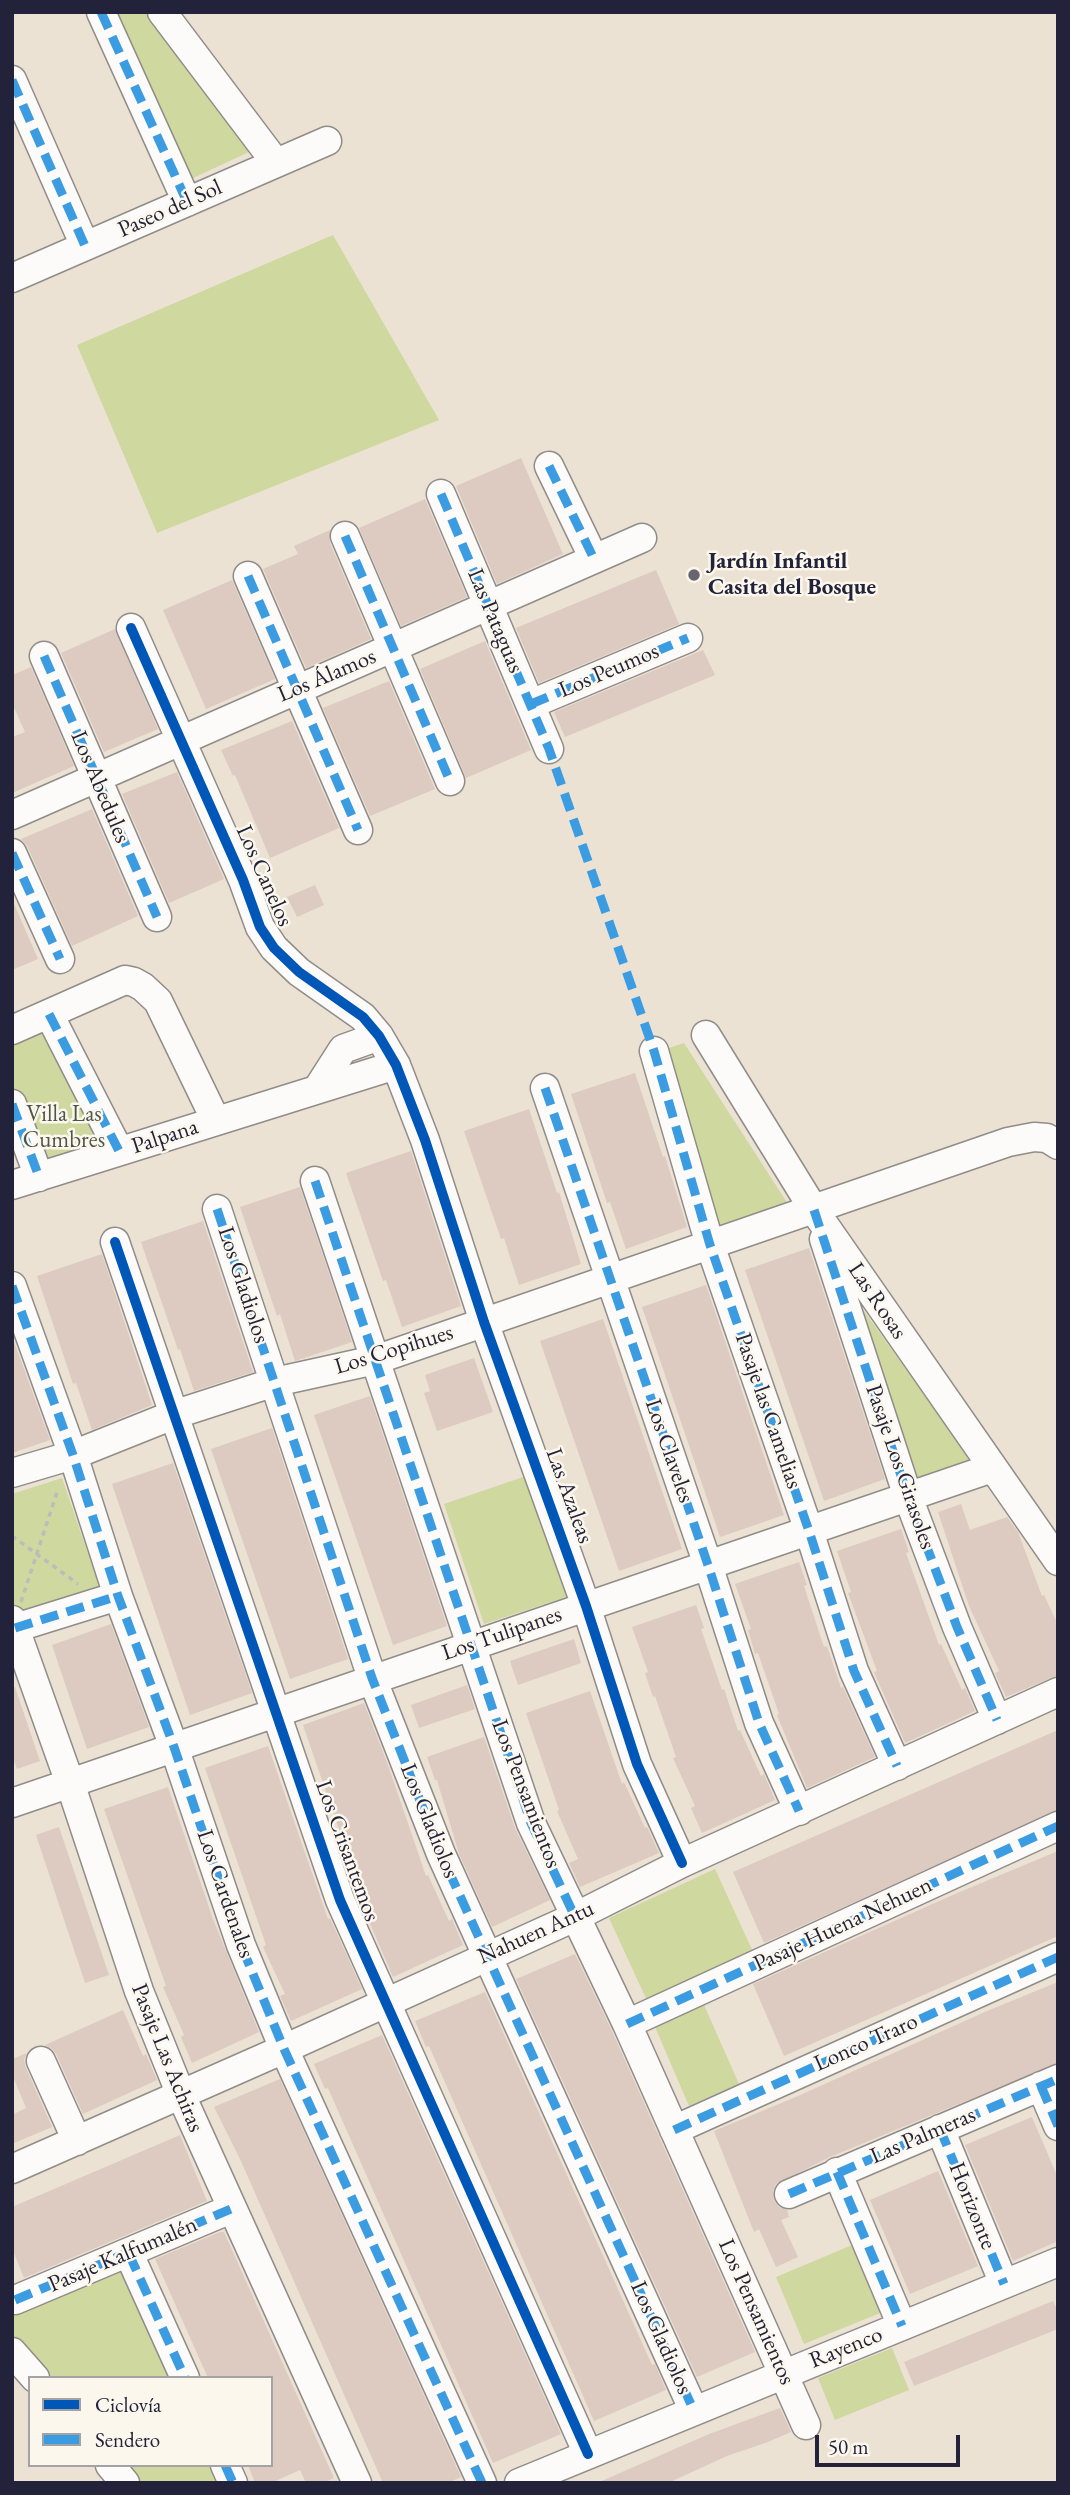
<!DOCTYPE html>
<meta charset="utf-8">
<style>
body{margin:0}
#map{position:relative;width:1070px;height:2495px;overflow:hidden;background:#ebe2d4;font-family:"EB Garamond",serif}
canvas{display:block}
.frame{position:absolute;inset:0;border:14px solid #22223b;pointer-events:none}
.legend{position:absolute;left:28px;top:2376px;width:245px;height:91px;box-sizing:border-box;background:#fbf7ec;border:2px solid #a4a2a5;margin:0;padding:9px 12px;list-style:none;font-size:21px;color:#22223b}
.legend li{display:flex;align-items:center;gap:14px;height:35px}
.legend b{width:35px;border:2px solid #a4a2a5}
.scale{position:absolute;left:815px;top:2435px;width:145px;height:32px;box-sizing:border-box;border:4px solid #22223b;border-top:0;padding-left:9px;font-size:21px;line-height:24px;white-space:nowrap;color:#22223b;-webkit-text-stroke:5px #fbf7ec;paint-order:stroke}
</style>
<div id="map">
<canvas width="1070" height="2495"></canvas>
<div class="frame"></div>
<ul class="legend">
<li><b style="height:9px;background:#0057b8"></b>Ciclovía</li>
<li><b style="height:9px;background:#3c9ce2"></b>Sendero</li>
</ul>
<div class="scale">50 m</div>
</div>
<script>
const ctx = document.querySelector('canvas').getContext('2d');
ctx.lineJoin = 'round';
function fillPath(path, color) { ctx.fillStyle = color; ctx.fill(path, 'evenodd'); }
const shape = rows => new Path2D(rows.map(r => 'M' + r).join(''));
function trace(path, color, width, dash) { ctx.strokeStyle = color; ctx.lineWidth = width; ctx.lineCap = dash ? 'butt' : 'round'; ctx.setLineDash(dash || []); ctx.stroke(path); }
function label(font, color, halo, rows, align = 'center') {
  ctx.font = font + ' "EB Garamond",serif'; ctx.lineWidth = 5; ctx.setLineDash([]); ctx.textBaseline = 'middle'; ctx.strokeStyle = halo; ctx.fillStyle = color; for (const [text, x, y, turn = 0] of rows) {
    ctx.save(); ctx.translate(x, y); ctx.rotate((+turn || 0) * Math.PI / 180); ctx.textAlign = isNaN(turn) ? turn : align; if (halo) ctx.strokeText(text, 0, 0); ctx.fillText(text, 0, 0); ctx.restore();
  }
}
fillPath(shape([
 [113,12,147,12,251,151,191,179],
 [333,235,439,420,157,533,77,345],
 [46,1023,110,1147,44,1168,12,1082,12,1037],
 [684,1043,788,1204,715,1229,660,1051],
 [844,1283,973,1463,912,1486],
 [529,1475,569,1596,484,1624,444,1504],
 [62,1478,105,1603,12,1632,12,1494],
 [715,1869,755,1956,649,2005,609,1918],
 [701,1998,739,2084,689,2106,652,2020],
 [857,2243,885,2311,804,2344,776,2277],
 [128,2268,179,2378,45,2378,12,2339,12,2307],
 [892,2348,909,2390,835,2420,818,2378],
 [119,2465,219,2465,226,2483,137,2483]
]), '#ced89f');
fillPath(shape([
 [521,458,563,554,497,584,456,486],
 [425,499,467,597,401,626,359,528],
 [330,530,330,543,371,639,306,668,263,569,298,554,294,546],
 [656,570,679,624,539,683,516,628],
 [232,580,275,679,206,709,163,610],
 [115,629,158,729,104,752,61,653],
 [485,641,531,750,466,778,420,669],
 [703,650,715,675,565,737,554,712],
 [31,667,74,766,12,793,12,737,25,732,12,703,12,675],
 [389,681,435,789,370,816,323,708],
 [292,721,339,828,270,858,235,775,233,776,221,750],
 [177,772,224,879,169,903,122,794],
 [92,809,138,916,72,946,27,846,21,839],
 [315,885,324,905,297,917,287,897],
 [12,899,38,959,12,970],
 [635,1073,663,1157,665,1156,687,1227,626,1249,610,1202,607,1203,571,1094],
 [529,1109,557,1193,559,1192,581,1264,519,1285,504,1238,501,1239,464,1131],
 [411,1151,461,1306,402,1327,386,1280,383,1281,346,1173],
 [300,1187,352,1342,295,1361,280,1314,277,1316,240,1207],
 [203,1221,253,1372,194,1391,180,1349,178,1350,141,1242],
 [809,1248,885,1479,824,1501,745,1270],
 [102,1254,152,1405,92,1430,76,1383,73,1384,37,1276],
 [706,1285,784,1515,720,1537,642,1307],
 [603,1319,682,1549,619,1571,540,1341],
 [12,1336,50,1440,12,1453],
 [474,1358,493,1412,437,1431,424,1393,430,1391,425,1375],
 [370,1396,447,1626,393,1645,314,1415],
 [272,1428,348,1659,290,1679,211,1449],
 [173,1463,252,1693,190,1715,112,1484],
 [961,1504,970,1530,1007,1517,1018,1532,1042,1596,1044,1595,1058,1625,1058,1675,1006,1697,995,1673,999,1671,969,1606,938,1512],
 [901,1529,909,1552,906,1553,939,1645,941,1644,962,1690,965,1688,975,1711,905,1743,874,1672,877,1671,848,1593,851,1592,837,1551],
 [799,1562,807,1585,804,1586,824,1647,827,1646,841,1688,843,1687,875,1757,807,1788,777,1715,779,1714,758,1653,755,1654,748,1630,751,1629,735,1584],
 [696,1605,704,1628,701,1629,722,1690,724,1689,738,1731,740,1730,761,1776,764,1774,775,1800,702,1833,691,1808,695,1806,673,1758,676,1757,655,1696,653,1697,645,1673,648,1672,632,1627],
 [111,1624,149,1727,87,1749,52,1645],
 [574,1639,581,1663,518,1685,510,1661],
 [467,1685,475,1709,419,1728,411,1705],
 [12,1687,15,1687,40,1761,17,1769,12,1755],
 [590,1691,622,1784,624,1782,645,1828,647,1827,659,1853,580,1887,569,1863,578,1859,557,1811,559,1810,526,1713],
 [364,1703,388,1765,426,1876,428,1875,449,1921,452,1919,463,1945,393,1977,361,1903,364,1902,303,1725],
 [1058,1730,1058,1810,764,1943,733,1872],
 [484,1737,515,1828,550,1900,492,1927,459,1854,437,1780,435,1780,427,1757],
 [268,1746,328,1919,330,1918,362,1989,291,2021,280,1996,285,1994,263,1947,266,1945,205,1768],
 [168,1787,213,1919,259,2032,192,2063,181,2037,184,2035,163,1987,166,1986,104,1809],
 [59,1827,109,1975,85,1983,36,1835],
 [1058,1851,1058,1936,784,2056,753,1984,955,1894],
 [575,1954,612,2031,755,2352,697,2377,516,1979],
 [1058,1982,1058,2063,830,2157,776,2184,773,2191,774,2200,779,2207,787,2210,789,2217,781,2220,798,2257,776,2267,759,2229,754,2232,714,2131,798,2096,987,2011],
 [485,1992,652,2365,655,2364,666,2390,594,2421,429,2046,426,2047,415,2021],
 [123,2010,143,2056,146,2054,157,2080,83,2114,56,2054,51,2048,45,2045],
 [382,2035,561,2434,493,2463,328,2088,325,2089,314,2064],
 [27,2053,24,2060,26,2068,52,2127,12,2144,12,2115,26,2108,12,2074,12,2059],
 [280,2079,461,2477,448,2483,383,2483,240,2159,214,2107],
 [1032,2117,1058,2178,1058,2241,1013,2261,965,2145],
 [180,2135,207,2201,24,2278,12,2248,12,2207],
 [938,2171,978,2266,910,2294,870,2200],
 [220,2232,224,2232,334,2478,323,2483,306,2483,300,2470,271,2483,255,2483,248,2465,271,2465,271,2378,208,2378,155,2259],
 [1053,2301,1058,2311,1058,2329,914,2386,904,2362],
 [780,2408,791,2432,768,2442,727,2456,668,2483,597,2483,709,2434]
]), '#ddcac1');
const minor = shape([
 [101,12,187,202],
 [162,12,276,163],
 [12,80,85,246],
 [12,278,327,141],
 [549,466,594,559],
 [441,494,549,749],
 [345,536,450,781],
 [248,576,358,830],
 [131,628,243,880,260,927,274,948,299,972,363,1017,379,1036,396,1065,425,1140,484,1322,586,1606,637,1764,682,1863],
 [44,656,157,917],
 [531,704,688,638],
 [12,815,642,538],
 [12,853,60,959],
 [49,1014,119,1151],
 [12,1030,125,980,134,982,143,987,158,1001,216,1121],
 [706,1035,814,1210,1058,1561],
 [654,1051,710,1245,809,1531,854,1671,897,1766],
 [318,1088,343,1049,379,1036],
 [545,1088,708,1565,759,1723,799,1811],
 [12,1104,39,1177],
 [315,1181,531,1823,627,2024,806,2425],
 [12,1185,396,1065],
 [217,1209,372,1678,441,1854,694,2411],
 [824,1239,908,1497,957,1627,997,1720],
 [115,1242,340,1900,588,2454],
 [12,1286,73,1455,118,1596,174,1747,241,1945,284,2049,482,2483],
 [12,1473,73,1455,173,1415,275,1382,375,1360,1008,1142,1034,1137,1047,1138,1058,1145],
 [12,1620,70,1783,139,1991,181,2095,357,2483],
 [15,1628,118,1596],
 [12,1803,992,1468],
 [627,2024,1058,1826],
 [41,2061,77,2141],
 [1041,2086,1058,2126],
 [940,2129,1004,2284],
 [674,2130,1058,1957],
 [12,2169,284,2049,575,1917,682,1863,1058,1692],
 [837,2172,902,2326],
 [789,2194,1058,2079],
 [129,2254,185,2378],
 [15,2300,231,2209],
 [12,2352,35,2378],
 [110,2465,125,2483],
 [225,2465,233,2483],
 [519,2483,1058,2262]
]);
trace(minor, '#908c88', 31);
trace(shape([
 [12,1536,78,1584],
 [21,1602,58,1489]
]), '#bdbbbb', 3.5, [5, 5]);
trace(minor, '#fcfbf9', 28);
trace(shape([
 [101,12,187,202],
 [12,80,85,246],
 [549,466,594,559],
 [441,494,549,749,654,1051,710,1245,809,1531,854,1671,897,1766],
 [345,536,450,781],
 [248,576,358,830],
 [44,656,157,917],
 [531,704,688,638],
 [12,853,60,959],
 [49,1014,119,1151],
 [545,1088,708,1565,759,1723,799,1811],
 [12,1104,39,1177],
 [315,1181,531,1823,575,1917],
 [217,1209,372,1678,441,1854,694,2411],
 [814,1210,908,1497,957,1627,997,1720],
 [12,1286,73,1455,118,1596,174,1747,241,1945,284,2049,482,2483],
 [15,1628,118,1596],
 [627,2024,1058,1826],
 [1041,2086,1058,2126],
 [940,2129,1004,2284],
 [674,2130,1058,1957],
 [837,2172,902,2326],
 [789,2194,1058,2079],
 [129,2254,185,2378],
 [15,2300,231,2209],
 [225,2465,233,2483]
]), '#3c9ce2', 9, [18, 9]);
trace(shape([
 [131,628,243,880,260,927,274,948,299,972,363,1017,379,1036,396,1065,425,1140,484,1322,586,1606,637,1764,682,1863],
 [115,1242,340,1900,588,2454]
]), '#0057b8', 10);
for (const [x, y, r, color] of [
 [694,575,7,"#686571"]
]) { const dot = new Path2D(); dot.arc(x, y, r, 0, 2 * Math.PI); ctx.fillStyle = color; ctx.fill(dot); trace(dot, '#fbf7ec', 2.5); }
label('23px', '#22223b', '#fbf7ec', [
 ["Paseo del Sol",170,209,-24],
 ["Las Pataguas",495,621,67],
 ["Los Peumos",609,671,-23],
 ["Los Álamos",327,676,-23],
 ["Los Abedules",100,787,67],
 ["Los Canelos",264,876,66],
 ["Palpana",165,1137,-18],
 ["Los Gladiolos",243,1285,72],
 ["Las Rosas",877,1301,56],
 ["Los Copihues",394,1350,-17],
 ["Pasaje las Camelias",768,1411,71],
 ["Los Claveles",669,1451,71],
 ["Pasaje Los Girasoles",900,1467,71],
 ["Las Azaleas",569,1496,70],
 ["Los Tulipanes",502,1634,-19],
 ["Los Pensamientos",526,1794,69],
 ["Los Gladiolos",429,1821,68],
 ["Los Crisantemos",347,1851,70],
 ["Los Cardenales",225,1894,71],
 ["Pasaje Huena Nehuen",843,1925,-25],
 ["Nahuen Antu",536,1933,-24],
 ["Lonco Traro",866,2043,-24],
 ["Pasaje Las Achiras",167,2058,68],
 ["Las Palmeras",923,2136,-23],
 ["Horizonte",972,2206,68],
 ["Pasaje Kalfumalén",123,2255,-23],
 ["Los Pensamientos",756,2312,66],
 ["Los Gladiolos",661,2338,66],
 ["Rayenco",846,2348,-22]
]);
label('bold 23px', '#22223b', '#fbf7ec', [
 ["Jardín Infantil",708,562],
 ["Casita del Bosque",708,588]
], 'left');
label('23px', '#4e564c', '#fbf7ec', [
 ["Villa Las",64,1115],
 ["Cumbres",64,1141]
]);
</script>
